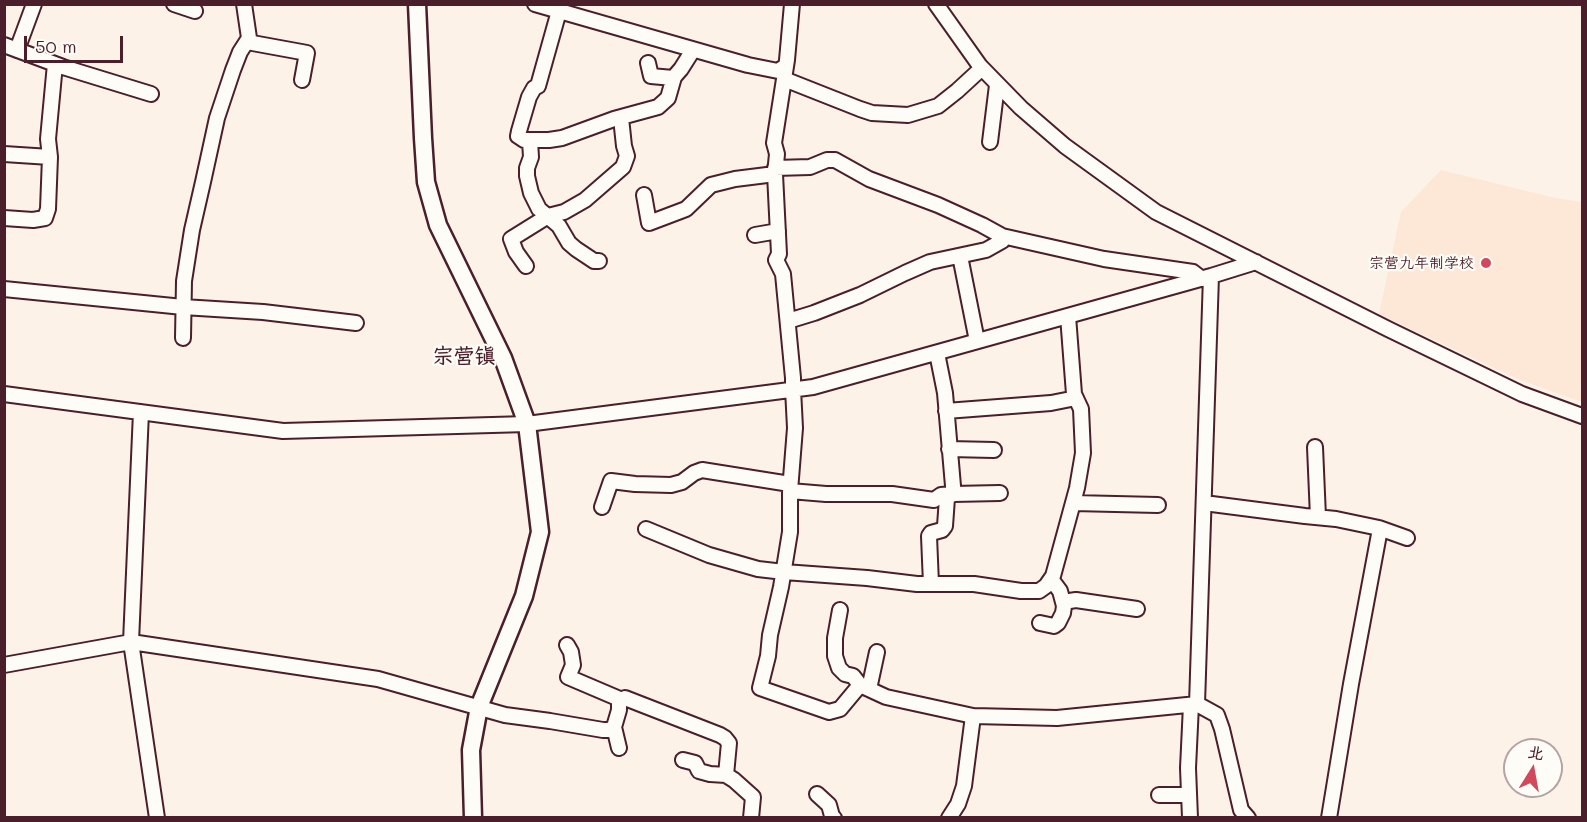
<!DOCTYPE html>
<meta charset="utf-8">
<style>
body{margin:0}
#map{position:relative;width:1587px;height:822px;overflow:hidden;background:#fdf2e8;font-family:Mali,"LXGW WenKai TC",sans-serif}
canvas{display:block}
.frame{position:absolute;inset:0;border:6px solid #4a1f2b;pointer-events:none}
.north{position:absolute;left:1503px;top:738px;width:60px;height:60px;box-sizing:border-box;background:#fdfcf7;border:2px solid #b5a4a5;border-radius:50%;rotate:11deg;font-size:16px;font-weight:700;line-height:24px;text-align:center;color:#4a1f2b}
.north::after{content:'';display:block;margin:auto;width:21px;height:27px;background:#d1495b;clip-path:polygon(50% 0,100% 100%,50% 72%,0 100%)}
.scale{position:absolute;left:24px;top:36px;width:99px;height:27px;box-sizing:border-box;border:3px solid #4a1f2b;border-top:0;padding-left:8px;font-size:18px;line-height:21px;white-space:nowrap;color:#4a1f2b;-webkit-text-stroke:4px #fdfcf7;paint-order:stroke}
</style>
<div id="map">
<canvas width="1587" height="822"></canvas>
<div class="frame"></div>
<div class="north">北</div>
<div class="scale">50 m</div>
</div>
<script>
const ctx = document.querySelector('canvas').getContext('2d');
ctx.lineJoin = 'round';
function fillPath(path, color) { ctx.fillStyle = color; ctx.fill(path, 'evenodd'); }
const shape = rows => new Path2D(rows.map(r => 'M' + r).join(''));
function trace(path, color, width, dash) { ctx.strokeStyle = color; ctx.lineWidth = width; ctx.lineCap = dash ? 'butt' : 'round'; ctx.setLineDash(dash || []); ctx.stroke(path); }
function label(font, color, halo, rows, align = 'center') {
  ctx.font = font + ' Mali,"LXGW WenKai TC",sans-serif'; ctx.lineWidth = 4.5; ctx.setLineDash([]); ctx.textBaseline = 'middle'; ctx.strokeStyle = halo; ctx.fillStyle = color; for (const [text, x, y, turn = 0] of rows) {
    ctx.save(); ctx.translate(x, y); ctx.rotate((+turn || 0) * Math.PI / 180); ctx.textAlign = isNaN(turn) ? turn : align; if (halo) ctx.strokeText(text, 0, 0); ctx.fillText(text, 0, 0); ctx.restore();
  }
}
fillPath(shape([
 [1441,170,1555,198,1582,202,1582,402,1520,380,1379,314,1401,212]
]), '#fde7d6');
const minor = shape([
 [174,4,195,11],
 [535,4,748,65,778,71,786,66],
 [792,4,787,60,774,143,777,154,775,174,779,254,776,260,783,274,793,378,793,389,795,428,790,491,790,532,781,587,770,635,768,656,760,688,829,712,840,709,860,685],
 [936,4,980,66,1021,108,1065,146,1156,212,1388,329,1522,394,1582,416],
 [559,11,538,86,534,88,529,97,519,131,518,136,524,140,549,140,562,138,614,119,658,107,668,98,674,77,681,69,693,50],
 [247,42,307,53,302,80],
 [4,45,63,67,151,94],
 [17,50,34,4],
 [648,63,651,76,673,78],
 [784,79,860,109,872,113,908,115,938,106,957,91,982,68],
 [530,141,531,157,527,168,527,176,531,193,539,209,559,226,569,243,576,249,594,261,599,261],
 [990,142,997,85],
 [4,154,50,157],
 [775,168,810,167,827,160,835,160,869,179,938,205,982,225,1002,236,1104,259,1193,272,1202,279],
 [644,195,649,223,686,209,711,185,735,179,775,174],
 [4,218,33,220,45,218,48,209,50,157,48,139,55,64],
 [755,235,778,231],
 [960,256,977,341],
 [526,266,516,252,511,239,548,216,564,212,585,200,623,167,627,156,624,146,621,118],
 [1211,276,1197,704,1217,715,1222,729,1241,810,1248,818],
 [4,289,183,307,263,312,356,323],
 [788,321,814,313,860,295,905,273,930,262,986,250,1002,241,1002,236],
 [183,338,184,281,192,230,203,182,217,118,233,70,240,52,249,38,244,4],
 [4,394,283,431,527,424,813,387,1211,276,1256,262],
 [946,411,1051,403,1076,398],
 [141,412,131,642,157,818],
 [1315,447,1318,517],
 [949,449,994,450],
 [790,491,826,494,892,494,934,500,941,495,953,494,1000,493],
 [1073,503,1158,505],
 [1204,503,1305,516,1336,519,1379,528,1407,538],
 [602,507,611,481,635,484,671,485,682,482,694,473,702,470,790,484],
 [646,529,709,555,758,569,784,572,867,578,917,584,974,584,1021,591,1039,591,1046,586,1053,576,1077,488,1083,453,1081,409,1074,394,1068,316],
 [931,584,929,536,931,533,942,530,945,526,947,498,953,494,953,486,945,393,937,353],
 [1063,602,1076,600,1137,609],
 [840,610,835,638,835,656,839,668,845,674,853,676,860,685,886,697,973,716,1057,718,1197,704],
 [1040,623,1054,626,1058,623,1063,613,1064,606,1060,591,1051,579],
 [567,645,571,652,573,665,568,677,622,700],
 [4,665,131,642,378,679,505,715,550,721,603,730,609,730,614,727,619,710,619,704,622,700,625,698,720,735,725,738,729,743,726,775,734,780,753,797,751,818],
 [869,689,877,652],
 [614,727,619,748],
 [683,760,695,763,699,771,710,774,726,775],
 [817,794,829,805,832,816,834,818],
 [1159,795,1189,795],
 [949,818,958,804,964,786,973,716],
 [1190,818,1188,768,1191,705],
 [1329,818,1351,684,1380,529]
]);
const tertiary = shape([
 [417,4,423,138,426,182,438,225,503,358,527,424,540,532,524,596,479,707,471,750,473,818]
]);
trace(minor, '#4a1f2b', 18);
trace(tertiary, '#4a1f2b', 21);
trace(minor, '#fdfcf7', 14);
trace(tertiary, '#fdfcf7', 16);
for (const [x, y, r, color] of [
 [1486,263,6,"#d1495b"]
]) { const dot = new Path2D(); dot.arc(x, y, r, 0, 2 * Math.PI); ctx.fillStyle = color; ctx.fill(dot); trace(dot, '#fdfcf7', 2); }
label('15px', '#4a1f2b', '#fdfcf7', [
 ["宗营九年制学校",1474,263]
], 'right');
label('bold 21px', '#4a1f2b', '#fdfcf7', [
 ["宗营镇",464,357]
]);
</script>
